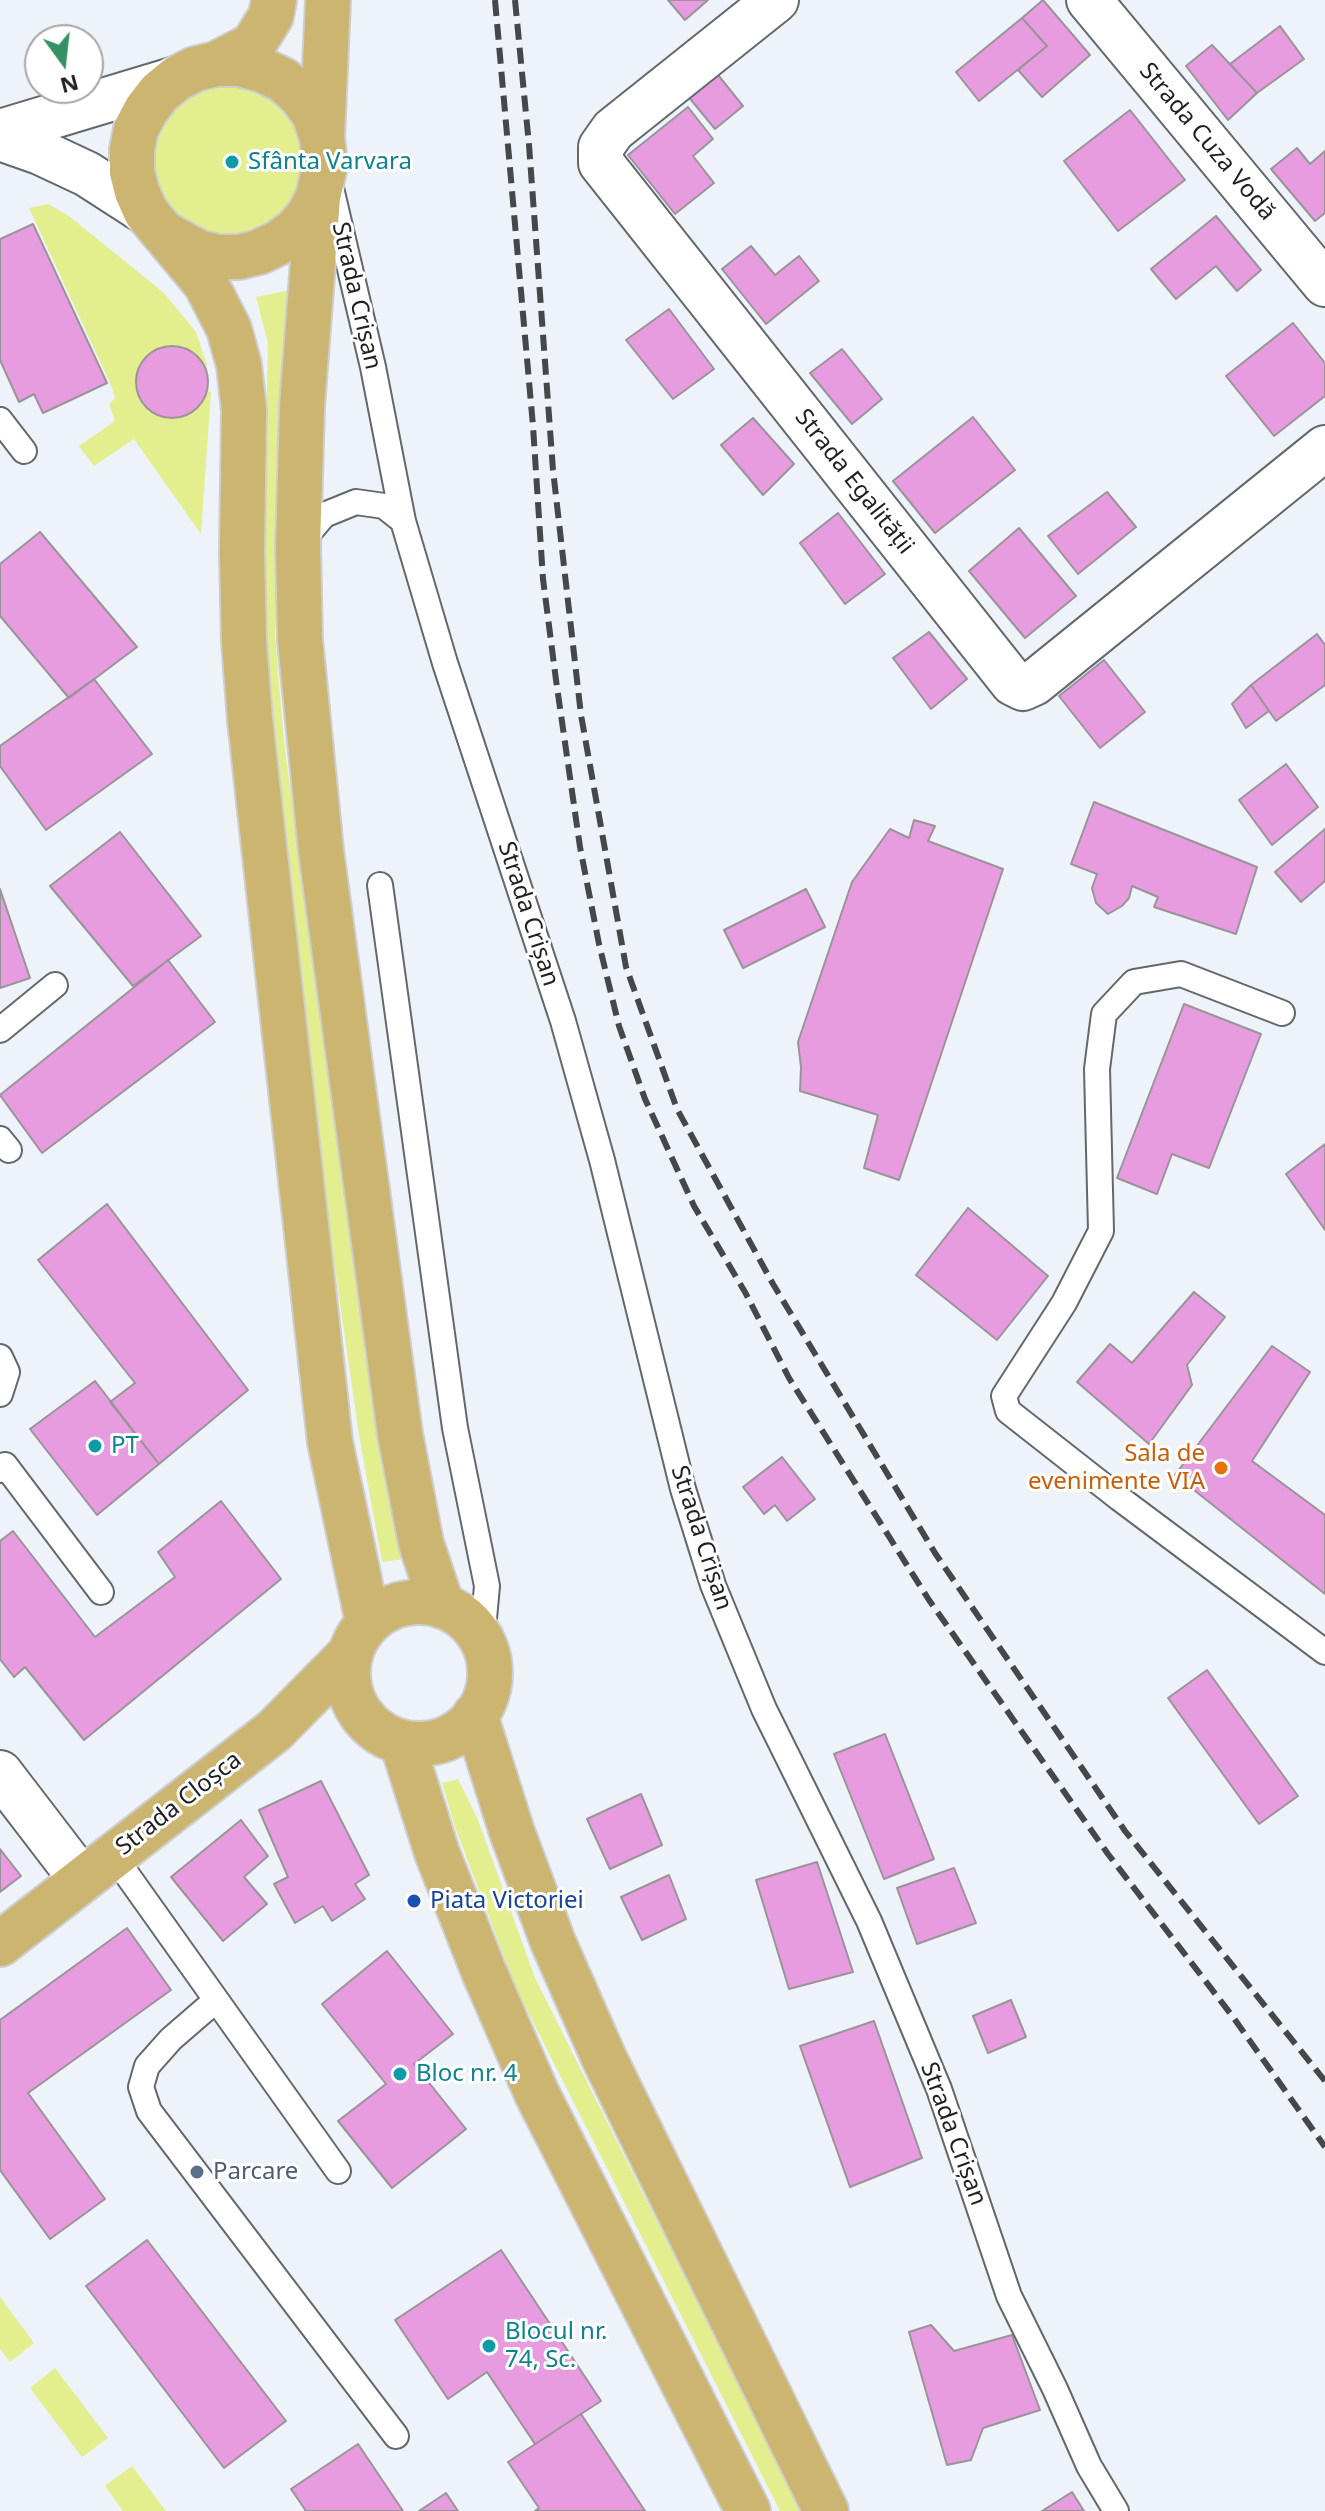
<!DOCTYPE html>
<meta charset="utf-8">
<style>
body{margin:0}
#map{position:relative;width:1325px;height:2511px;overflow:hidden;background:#edf3f9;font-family:"Noto Sans",sans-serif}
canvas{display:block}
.north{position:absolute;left:24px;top:24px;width:80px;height:80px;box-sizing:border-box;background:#fff;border:2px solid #a5a6a7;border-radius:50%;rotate:165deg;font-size:22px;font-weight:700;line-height:32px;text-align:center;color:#1e2022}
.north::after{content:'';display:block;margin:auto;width:28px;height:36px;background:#369065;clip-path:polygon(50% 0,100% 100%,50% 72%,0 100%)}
</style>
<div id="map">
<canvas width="1325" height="2511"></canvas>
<div class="north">N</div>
</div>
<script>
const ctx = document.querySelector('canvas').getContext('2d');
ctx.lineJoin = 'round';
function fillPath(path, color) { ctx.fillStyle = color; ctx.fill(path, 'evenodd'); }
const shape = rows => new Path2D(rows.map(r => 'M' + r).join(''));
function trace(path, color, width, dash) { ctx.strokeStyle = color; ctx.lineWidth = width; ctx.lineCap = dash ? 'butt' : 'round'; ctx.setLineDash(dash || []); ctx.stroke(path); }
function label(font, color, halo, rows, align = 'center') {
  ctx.font = font + ' "Noto Sans",sans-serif'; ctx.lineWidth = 6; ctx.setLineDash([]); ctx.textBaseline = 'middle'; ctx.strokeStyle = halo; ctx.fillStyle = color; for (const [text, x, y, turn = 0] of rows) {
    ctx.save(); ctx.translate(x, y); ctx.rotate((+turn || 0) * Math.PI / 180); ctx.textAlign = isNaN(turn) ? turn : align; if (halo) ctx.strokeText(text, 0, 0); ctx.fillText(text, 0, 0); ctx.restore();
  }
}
fillPath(shape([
 '155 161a74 74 0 1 1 148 0a74 74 0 1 1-148 0Z',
 [48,204,69,216,164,293,196,332,207,365,205,367,191,351,167,346,156,350,140,366,136,388,140,400,148,410,159,417,171,419,183,417,194,411,208,391,211,392,201,534,134,439,94,466,79,446,115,421,109,404,115,398,111,385,29,208],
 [291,290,275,635,284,742,335,1120,378,1414,411,1558,382,1562,359,1435,314,1122,262,637,268,343,256,297],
 [458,1779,478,1820,535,1978,802,2511,780,2511,516,1988,455,1827,442,1783],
 [0,2297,34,2343,10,2362,0,2349],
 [55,2368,108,2438,82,2457,30,2388],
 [132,2466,166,2511,123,2511,105,2486]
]), '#e3ee8e');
const building = shape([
 [668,0,708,0,685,20,668,0],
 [1043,0,1090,55,1042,97,1018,70,1047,46,1022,18,1043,0],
 [1022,18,1047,46,979,101,956,72,1022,18],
 [1280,26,1304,59,1257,93,1230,64,1280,26],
 [1212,45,1257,93,1228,120,1186,66,1212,45],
 [710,65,743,106,715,129,687,95,710,65],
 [688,107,713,139,693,156,714,183,675,214,628,155,688,107],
 [1130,110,1185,180,1118,231,1064,161,1130,110],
 [1297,148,1310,164,1325,151,1325,213,1315,221,1271,169,1297,148],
 [1216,216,1261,270,1237,291,1216,266,1176,299,1151,269,1216,216],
 [33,224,107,383,43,413,34,394,19,402,0,360,0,239,33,224],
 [751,246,775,275,799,256,819,281,766,324,722,269,751,246],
 [669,309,714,369,673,399,626,340,669,309],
 [1293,323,1325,363,1325,396,1274,436,1226,376,1293,323],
 '136 382a36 36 0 1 1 72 0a36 36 0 1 1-72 0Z',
 [842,349,882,399,852,424,810,373,842,349],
 [973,417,1015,470,935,533,893,481,973,417],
 [753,418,794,464,763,495,721,445,753,418],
 [1107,492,1136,527,1078,574,1048,536,1107,492],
 [838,513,885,574,845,604,800,543,838,513],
 [1019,528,1076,596,1025,638,969,571,1019,528],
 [40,532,137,647,69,698,0,616,0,564,40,532],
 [929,632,967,679,931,709,893,658,929,632],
 [1317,634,1325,645,1325,685,1276,721,1251,685,1317,634],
 [1104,660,1145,712,1100,748,1059,696,1104,660],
 [94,679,152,754,46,830,0,766,0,746,94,679],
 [1251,685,1269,711,1246,728,1232,704,1251,685],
 [1286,764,1318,807,1272,845,1239,800,1286,764],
 [1094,802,1257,867,1236,934,1154,907,1158,897,1132,886,1129,898,1122,906,1108,914,1096,903,1092,888,1097,874,1071,864,1094,802],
 [914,820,935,826,928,841,1003,869,899,1180,864,1168,878,1115,800,1091,801,1067,798,1042,852,882,890,829,909,838,914,820],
 [1325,829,1325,881,1301,902,1275,872,1325,829],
 [120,832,201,936,133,986,50,886,120,832],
 [0,889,30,978,0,988,0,889],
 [806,889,825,927,743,968,724,930,806,889],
 [168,960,215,1022,42,1153,0,1095,168,960],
 [1184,1004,1261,1034,1209,1168,1172,1154,1157,1194,1117,1178,1184,1004],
 [1325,1144,1325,1230,1286,1174,1325,1144],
 [107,1204,248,1390,159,1464,110,1402,135,1383,38,1260,107,1204],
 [968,1208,1048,1276,997,1340,916,1275,968,1208],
 [1194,1292,1225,1317,1187,1365,1192,1385,1149,1444,1077,1382,1110,1344,1132,1363,1194,1292],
 [1272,1346,1310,1372,1252,1461,1325,1515,1325,1594,1175,1475,1272,1346],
 [95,1381,159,1464,97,1515,30,1429,95,1381],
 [782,1457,815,1499,787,1521,775,1505,764,1514,743,1487,782,1457],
 [221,1501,281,1579,84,1740,25,1667,14,1677,0,1659,0,1541,13,1531,95,1637,175,1577,158,1552,221,1501],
 [1207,1670,1298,1796,1259,1824,1168,1698,1207,1670],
 [885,1734,934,1859,884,1879,834,1754,885,1734],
 [321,1781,369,1875,355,1884,365,1899,332,1921,323,1906,295,1923,274,1884,288,1877,259,1810,321,1781],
 [641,1794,662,1845,610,1869,587,1819,641,1794],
 [241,1820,268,1856,244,1877,267,1904,223,1941,171,1877,241,1820],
 [0,1849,21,1876,0,1892,0,1849],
 [817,1862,853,1972,789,1989,756,1880,817,1862],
 [954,1868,976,1923,917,1944,897,1888,954,1868],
 [669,1875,686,1919,642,1940,621,1897,669,1875],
 [127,1928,171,1990,28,2093,105,2199,50,2239,0,2170,0,2020,127,1928],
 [387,1951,453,2034,414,2064,466,2129,392,2188,338,2121,386,2084,322,2004,387,1951],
 [1011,2000,1026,2037,988,2053,973,2016,1011,2000],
 [874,2021,922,2158,850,2187,800,2046,874,2021],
 [147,2240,286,2421,224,2468,86,2286,147,2240],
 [501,2250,601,2401,535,2444,487,2372,448,2399,395,2320,501,2250],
 [931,2325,954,2351,1012,2335,1040,2410,983,2428,971,2460,947,2465,909,2332,931,2325],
 [581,2414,645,2511,535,2511,539,2508,508,2462,581,2414],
 [358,2444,403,2511,306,2511,291,2489,358,2444],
 [1072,2492,1084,2511,1042,2511,1072,2492],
 [446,2493,458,2511,419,2511,446,2493]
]);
fillPath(building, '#e89ce0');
trace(building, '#9a9499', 2);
const service = shape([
 [331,188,373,367,403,521,445,663,563,1021,602,1160,683,1489,713,1585,764,1709,869,1921,939,2089,1009,2296,1055,2389,1089,2466,1116,2511],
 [0,420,24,451],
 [302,541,324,515,356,502,384,506,403,521],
 [380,885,455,1428,487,1586,482,1640],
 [1282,1013,1181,974,1134,982,1104,1014,1097,1069,1101,1231,1064,1303,1004,1396,1008,1411,1119,1498,1325,1652],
 [0,1030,55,985],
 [0,1139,9,1150],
 [0,1357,7,1372,0,1394],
 [0,1470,5,1465,101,1592],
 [113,1855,338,2171],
 [215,2001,171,2039,147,2066,141,2087,149,2111,396,2436]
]);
const minor = shape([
 [776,0,613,130,601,147,601,163,1013,683,1023,688,1034,683,1325,448],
 [0,1773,82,1880]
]);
const secondary = shape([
 [1089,0,1325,284],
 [0,132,176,79],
 [0,138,40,152,87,174,146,212]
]);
const primary = shape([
 [328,0,322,137,325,166,318,197,302,406,298,547,300,640,321,851,400,1434,421,1543,442,1606],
 [216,64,253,45,271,16,274,0],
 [322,137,314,114,300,95,283,80,262,70,239,64,216,64,195,69,176,79,159,93,146,110,136,129,132,150,132,172,137,192,146,212,206,284,229,329,239,365,244,410,242,552,244,642,250,720,330,1442,368,1622],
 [167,235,198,252,218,257,239,257,259,252,278,243,295,231,308,216,318,197],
 '348 1673a71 71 0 1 1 142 0a71 71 0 1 1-142 0Z',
 [475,1715,512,1832,553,1942,604,2058,826,2511],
 [402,1742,437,1853,484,1972,537,2094,748,2511],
 [0,1944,274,1731,350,1654]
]);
trace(service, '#63686d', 28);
trace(minor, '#63686d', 48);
trace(secondary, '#63686d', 48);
trace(primary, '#cecece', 48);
trace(service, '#fff', 24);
trace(minor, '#fff', 44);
trace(secondary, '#fff', 44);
trace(primary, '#cbb570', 44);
trace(shape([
 [495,0,533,426,543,579,556,680,580,847,599,944,619,1026,645,1099,694,1206,745,1292,789,1378,929,1600,1108,1854,1233,2017,1325,2147],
 [515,0,529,145,553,470,581,715,626,967,677,1109,773,1284,935,1553,1125,1831,1325,2081]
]), '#45484b', 6, [16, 8]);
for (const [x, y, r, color] of [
 [232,162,8,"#0f9aa8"],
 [95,1446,8,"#0f9aa8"],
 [1221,1468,8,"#e8710a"],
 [414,1901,8,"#1a4fb4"],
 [400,2074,8,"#0f9aa8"],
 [197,2172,8,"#5c6f8a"],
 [489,2346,8,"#0f9aa8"]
]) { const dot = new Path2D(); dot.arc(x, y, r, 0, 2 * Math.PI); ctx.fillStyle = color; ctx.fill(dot); trace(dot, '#fff', 3); }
label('24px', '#1e2022', '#fff', [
 ["Strada Cuza Vodă",1207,142,50],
 ["Strada Crișan",356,296,77],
 ["Strada Egalității",854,482,52],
 ["Strada Crișan",528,914,72],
 ["Strada Crișan",701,1538,72],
 ["Strada Cloșca",179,1804,-38],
 ["Strada Crișan",953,2134,70]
]);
label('24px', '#0d838f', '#fff', [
 ["Sfânta Varvara",248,162],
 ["PT",111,1446],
 ["Bloc nr. 4",416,2074],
 ["Blocul nr.",505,2332],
 ["74, Sc.",505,2360]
], 'left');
label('24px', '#c56008', '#fff', [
 ["Sala de",1205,1454],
 ["evenimente VIA",1205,1482]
], 'right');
label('24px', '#164399', '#fff', [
 ["Piata Victoriei",430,1901]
], 'left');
label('24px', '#4e5e75', '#fff', [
 ["Parcare",213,2172]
], 'left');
</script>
